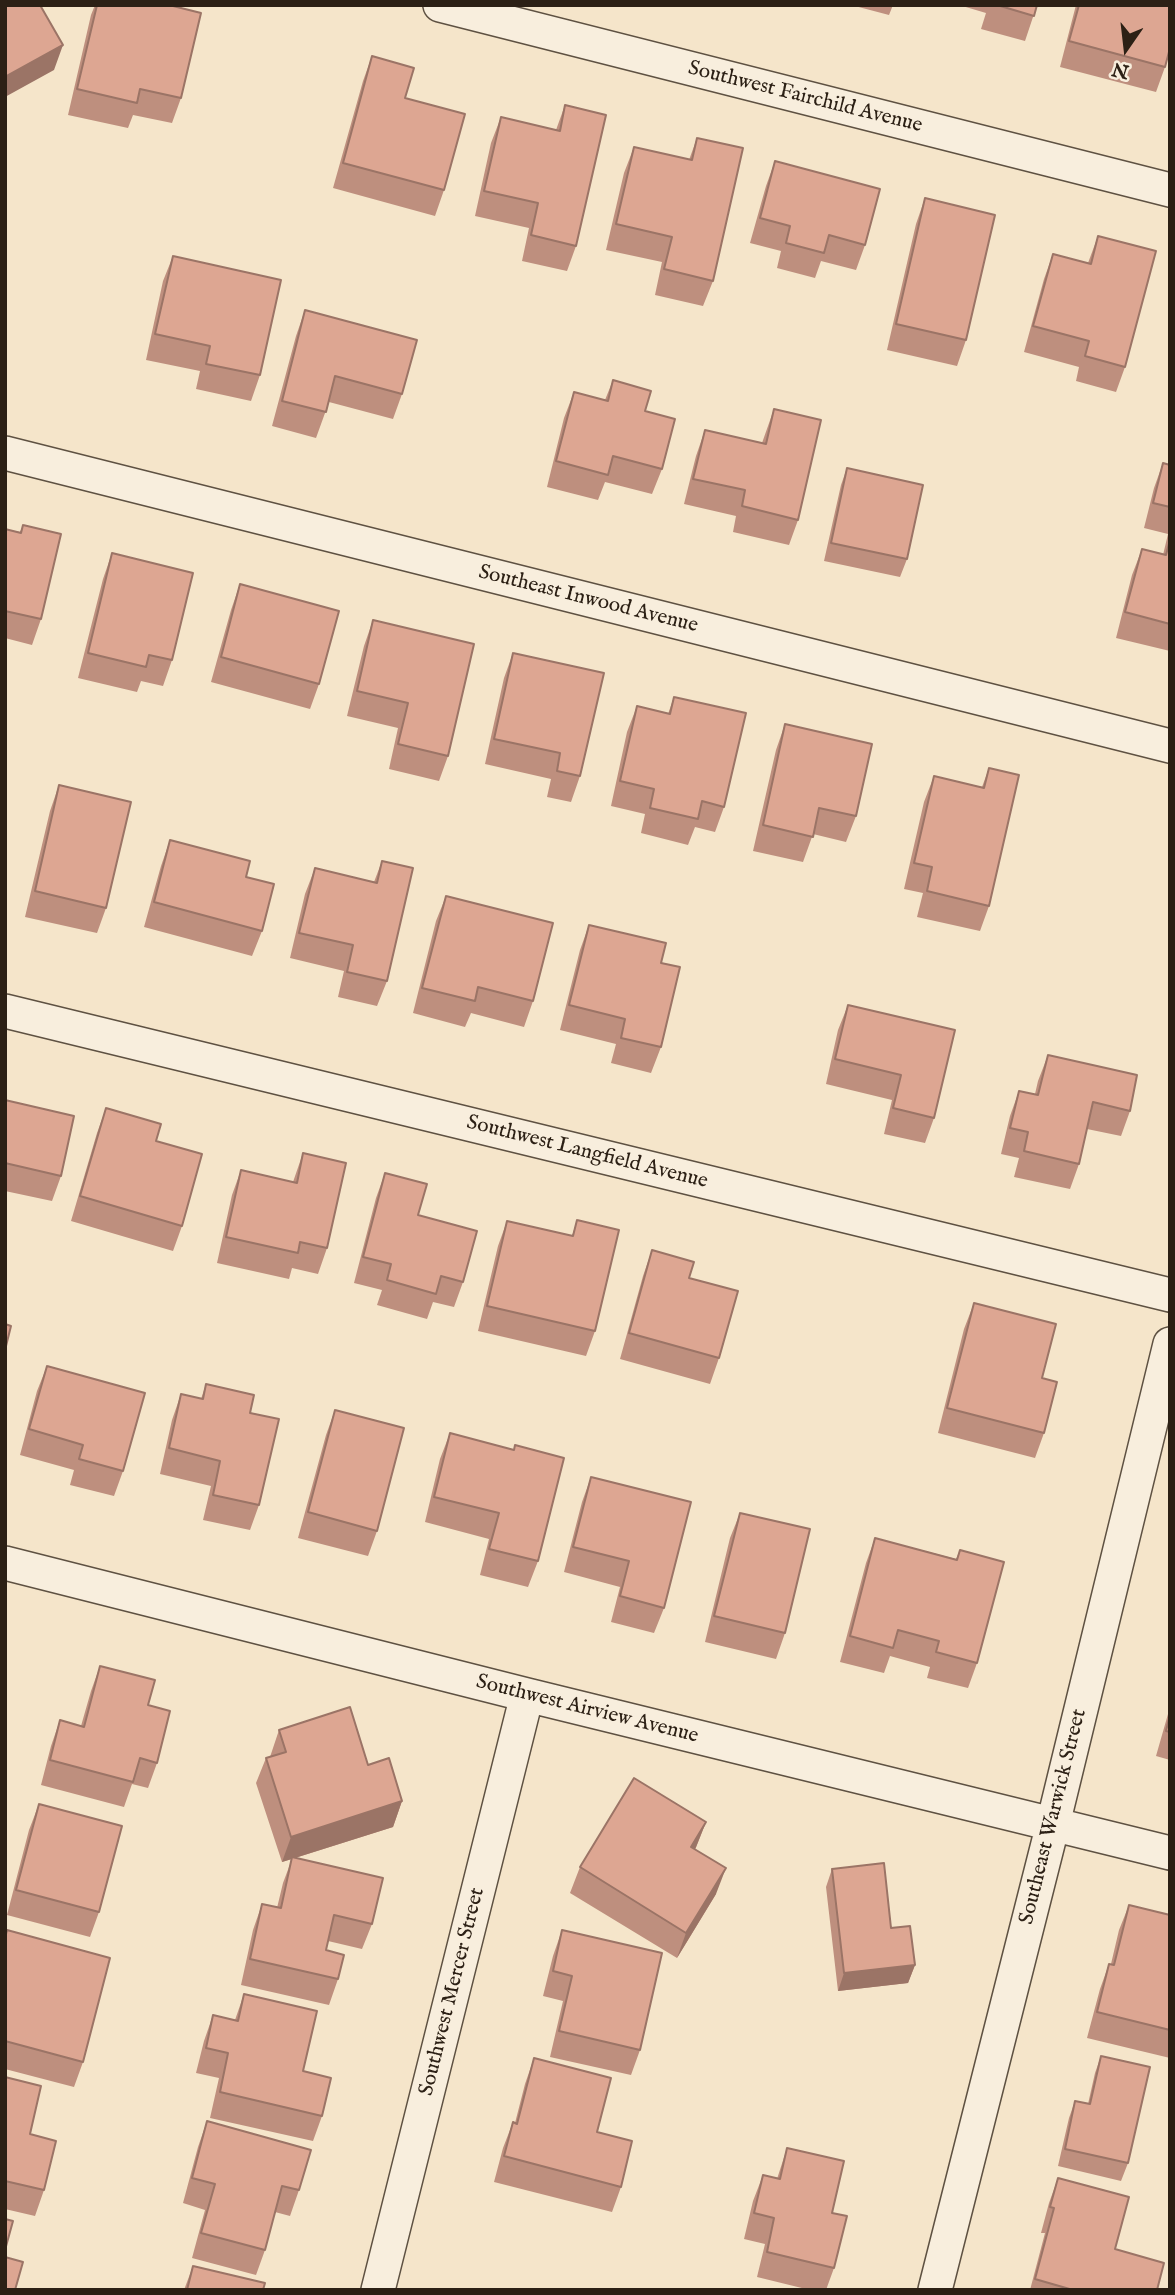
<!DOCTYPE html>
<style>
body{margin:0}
#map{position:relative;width:1175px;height:2295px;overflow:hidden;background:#f5e5ca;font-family:"IM FELL English",serif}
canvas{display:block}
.frame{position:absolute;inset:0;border:7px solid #2c2015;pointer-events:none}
.north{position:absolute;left:1091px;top:14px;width:70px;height:70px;-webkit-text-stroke:5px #f8eedd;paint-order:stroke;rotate:194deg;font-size:19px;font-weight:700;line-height:28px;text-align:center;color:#2c2015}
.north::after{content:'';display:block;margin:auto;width:24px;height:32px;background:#2c2015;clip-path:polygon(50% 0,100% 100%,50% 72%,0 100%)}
</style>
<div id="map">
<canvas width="1175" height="2295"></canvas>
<div class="frame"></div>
<div class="north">N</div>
</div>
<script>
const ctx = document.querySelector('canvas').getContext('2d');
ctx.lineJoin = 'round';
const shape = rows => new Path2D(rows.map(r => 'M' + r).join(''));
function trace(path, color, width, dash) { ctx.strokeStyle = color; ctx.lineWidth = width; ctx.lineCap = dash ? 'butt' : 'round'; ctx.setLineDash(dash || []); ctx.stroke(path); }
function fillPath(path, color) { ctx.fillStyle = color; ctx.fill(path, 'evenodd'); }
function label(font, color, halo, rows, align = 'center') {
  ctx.font = font + ' "IM FELL English",serif'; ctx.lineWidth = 6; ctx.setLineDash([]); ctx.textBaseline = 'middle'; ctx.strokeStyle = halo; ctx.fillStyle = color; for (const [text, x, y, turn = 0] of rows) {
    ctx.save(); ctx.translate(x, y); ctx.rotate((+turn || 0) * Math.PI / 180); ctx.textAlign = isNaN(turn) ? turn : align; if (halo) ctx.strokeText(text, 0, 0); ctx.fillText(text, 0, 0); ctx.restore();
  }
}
const minor = shape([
 [440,5,1170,190],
 [5,453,1170,746],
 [5,1011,1170,1295],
 [5,1563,527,1695,1170,1853],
 [378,2290,527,1695],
 [935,2290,1053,1824,1170,1344]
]);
trace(minor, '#5e5142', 36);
trace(minor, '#f8eedd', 33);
fillPath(shape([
 [95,5,169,5,181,98,172,123,133,115,128,128,68,115,91,15],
 [851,5,893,5,889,15],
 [959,5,1037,5,1025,41,981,29,986,13],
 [1076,5,1170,5,1165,67,1156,92,1060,67],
 [372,56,405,98,444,190,435,216,333,188,363,81],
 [565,105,576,246,567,271,522,261,529,228,475,216,491,143,501,117,556,130],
 [697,138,713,281,703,306,655,295,662,262,606,250,624,173,634,147,689,160],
 [775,161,865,245,856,270,821,261,815,278,777,268,781,251,750,243,766,186],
 [925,198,966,340,957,366,887,350,916,224],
 [1098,236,1125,367,1116,392,1076,381,1079,367,1024,352,1044,279,1053,254,1088,263],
 [173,256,260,375,251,401,196,389,200,371,146,360,163,281],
 [305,310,402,394,393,419,329,402,316,438,272,426,296,336],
 [613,380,645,411,662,469,652,494,605,482,598,500,547,487,564,418,574,392,605,400],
 [774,409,798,520,789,545,733,532,736,516,684,504,696,456,705,430,762,443],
 [1163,463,1170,465,1170,651,1116,638,1132,575,1142,549,1163,555,1168,534,1144,528,1154,488],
 [847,468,907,559,900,577,824,561,841,485],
 [23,525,41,619,32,645,5,638,5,529,20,532],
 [112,553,172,660,163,686,141,681,137,692,78,678,103,579],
 [240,584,319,684,310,709,211,682,231,610],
 [373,620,448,756,439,781,389,769,398,728,347,716,364,646],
 [513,653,580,776,571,802,547,797,551,779,485,764,504,678],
 [674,697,724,807,715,832,695,827,688,845,641,833,645,814,611,806,627,732,637,706,668,714],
 [785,724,856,816,846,842,813,834,803,862,753,851,776,750],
 [989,768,989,906,980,931,917,917,923,893,904,889,924,802,934,776,982,787],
 [59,785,106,908,97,933,25,917,50,811],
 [170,840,246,877,262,931,252,956,144,927,161,866],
 [382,861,387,981,377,1006,338,997,344,971,290,958,305,894,315,868,374,882],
 [446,896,533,1001,524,1027,471,1013,465,1027,413,1013,436,921],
 [589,925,661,963,661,1047,651,1073,611,1063,616,1044,560,1030,580,950],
 [848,1005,934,1118,925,1143,884,1134,892,1100,826,1084,838,1030],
 [1048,1055,1130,1111,1121,1136,1087,1129,1079,1164,1070,1189,1014,1177,1019,1158,1001,1154,1010,1116,1019,1091,1035,1094,1038,1081],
 [5,1100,61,1176,52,1201,5,1191],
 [106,1108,156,1141,182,1226,173,1251,71,1221,97,1133],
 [303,1153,327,1248,318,1274,292,1268,289,1279,217,1263,232,1195,241,1170,293,1182],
 [385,1173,418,1215,463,1282,454,1307,433,1302,427,1319,377,1305,382,1290,354,1283,376,1198],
 [577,1220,595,1331,586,1356,478,1331,498,1246,507,1221,572,1236],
 [652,1250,689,1278,719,1358,710,1384,620,1359,643,1276],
 [974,1303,1042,1378,1044,1433,1035,1458,938,1433,964,1329],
 [47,1366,123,1471,114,1496,70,1485,74,1470,20,1455,37,1391],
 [206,1384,250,1413,259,1505,250,1530,203,1520,211,1486,160,1474,172,1420,181,1394,201,1399],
 [335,1410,377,1531,368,1556,298,1538,326,1435],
 [450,1433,538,1561,528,1587,480,1575,489,1539,425,1522,440,1459],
 [591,1477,664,1608,654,1633,611,1622,620,1587,564,1572,582,1502],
 [740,1513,785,1633,776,1659,705,1642,730,1538],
 [875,1538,956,1559,960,1550,977,1663,968,1688,927,1678,930,1667,890,1656,884,1673,840,1662,866,1563],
 [100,1666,148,1705,157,1763,148,1788,132,1784,124,1807,41,1785,51,1746,60,1720,81,1726,91,1691],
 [1170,1707,1170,1760,1156,1756],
 [279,1730,368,1765,402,1801,393,1827,295,1858,372,1924,362,1949,328,1941,326,1950,338,1979,329,2005,241,1985,253,1930,262,1904,277,1908,283,1883,292,1859,282,1862,256,1783,266,1758,270,1757],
 [39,1804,99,1912,90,1937,7,1915,29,1830],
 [706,1822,695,1850,716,1894,677,1958,570,1893,580,1867],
 [832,1869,891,1928,915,1965,908,1983,838,1991,826,1887],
 [1129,1905,1170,1915,1170,2058,1087,2038,1100,1989,1109,1964,1111,1964,1119,1930],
 [7,1930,83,2062,74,2087,5,2069,5,1936],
 [562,1930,640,2050,631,2075,550,2057,563,2001,543,1996,553,1956],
 [244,1994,303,2071,322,2116,313,2141,210,2118,219,2078,196,2073,204,2041,213,2015,235,2020],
 [1101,2056,1128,2163,1121,2181,1058,2166,1069,2118,1075,2101,1088,2104,1095,2073],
 [534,2058,597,2132,621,2187,612,2212,494,2182,503,2148,513,2122,515,2123,525,2084],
 [5,2077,30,2134,44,2190,35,2216,5,2209],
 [207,2121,299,2190,290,2216,275,2212,265,2250,256,2275,192,2258,205,2210,183,2203,198,2147],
 [787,2148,832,2213,834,2268,826,2290,810,2290,757,2277,765,2244,744,2239,753,2201,763,2175,777,2179],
 [1058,2178,1115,2249,1157,2290,1030,2290,1045,2233,1041,2233,1049,2203],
 [193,2266,263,2290,184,2290]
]), '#be8f7e');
fillPath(shape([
 [63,45,54,70,5,97,5,77],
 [402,1801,393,1827,282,1862,291,1837],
 [706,1822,696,1847,681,1872,691,1847],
 [726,1868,716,1894,677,1958,686,1933],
 [915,1965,908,1983,838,1991,844,1973]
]), '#9b7466');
const building = shape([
 [5,5,40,5,63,45,5,77,5,5],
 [97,5,169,5,201,13,181,98,140,89,137,103,77,89,97,5],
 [997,5,1037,5,1034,16,997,5],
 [1079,5,1170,5,1170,48,1165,67,1069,41,1079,5],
 [372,56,414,68,405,98,465,114,444,190,343,163,372,56],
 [565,105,606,115,576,246,531,235,538,203,484,191,501,117,560,131,565,105],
 [697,138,743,148,713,281,664,269,672,237,616,224,634,147,692,160,697,138],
 [775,161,880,189,865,245,829,235,824,253,786,243,790,226,760,218,775,161],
 [925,198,995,215,966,340,896,324,925,198],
 [1098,236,1156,251,1125,367,1085,356,1089,341,1033,326,1053,254,1091,264,1098,236],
 [173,256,281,280,260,375,206,364,210,346,155,334,173,256],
 [305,310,417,340,402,394,335,376,326,412,282,401,305,310],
 [613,380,651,391,645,411,675,419,662,469,613,456,608,475,556,461,574,392,608,401,613,380],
 [774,409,821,420,798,520,742,506,745,490,693,479,705,430,766,444,774,409],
 [1163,463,1170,465,1170,507,1153,503,1163,463],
 [847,468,923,485,907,559,831,543,847,468],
 [23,525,61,534,41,619,5,611,5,529,21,533,23,525],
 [1170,540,1170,624,1125,612,1142,549,1166,555,1170,540],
 [112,553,193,573,172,660,149,655,146,667,88,653,112,553],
 [240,584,339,611,319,684,221,657,240,584],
 [373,620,474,644,448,756,398,744,408,703,357,691,373,620],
 [513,653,604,673,580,776,557,771,560,753,494,739,513,653],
 [674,697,746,713,724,807,702,801,698,819,650,808,654,789,620,781,637,706,670,714,674,697],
 [785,724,872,744,856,816,819,808,813,837,763,825,785,724],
 [989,768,1019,775,989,906,927,891,932,867,914,863,934,776,984,788,989,768],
 [59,785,131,802,106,908,35,891,59,785],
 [170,840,250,861,246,877,274,884,262,931,154,902,170,840],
 [382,861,413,868,387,981,347,972,353,945,299,933,315,868,377,883,382,861],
 [446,896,553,923,533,1001,478,987,475,1001,422,988,446,896],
 [589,925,666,943,661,963,680,967,661,1047,621,1038,625,1019,569,1005,589,925],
 [848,1005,955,1030,934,1118,893,1108,901,1075,835,1059,848,1005],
 [1048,1055,1137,1075,1130,1111,1093,1102,1079,1164,1024,1151,1028,1132,1010,1128,1019,1091,1038,1095,1048,1055],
 [5,1100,74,1116,61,1176,5,1163,5,1100],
 [106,1108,161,1124,156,1141,202,1154,182,1226,80,1196,106,1108],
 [303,1153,346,1163,327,1248,300,1242,298,1253,226,1237,241,1170,297,1183,303,1153],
 [385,1173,427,1184,418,1215,477,1231,463,1282,441,1276,436,1294,387,1280,391,1264,363,1257,385,1173],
 [577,1220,619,1230,595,1331,487,1306,507,1221,573,1236,577,1220],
 [652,1250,694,1262,689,1278,738,1291,719,1358,629,1333,652,1250],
 [974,1303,1056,1324,1042,1378,1057,1382,1044,1433,947,1408,974,1303],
 [5,1324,11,1326,5,1350,5,1324],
 [47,1366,145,1393,123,1471,79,1459,83,1445,29,1429,47,1366],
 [206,1384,254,1395,250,1413,279,1419,259,1505,213,1495,220,1461,169,1448,181,1394,203,1399,206,1384],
 [335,1410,404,1428,377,1531,308,1512,335,1410],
 [450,1433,514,1450,515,1445,564,1458,538,1561,489,1549,499,1513,434,1497,450,1433],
 [591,1477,691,1502,664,1608,620,1596,629,1561,573,1547,591,1477],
 [740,1513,810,1529,785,1633,714,1616,740,1513],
 [875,1538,957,1560,960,1550,1004,1562,977,1663,936,1652,939,1641,898,1630,893,1648,850,1636,875,1538],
 [100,1666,155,1680,148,1705,170,1711,157,1763,140,1758,133,1782,50,1760,60,1720,84,1727,100,1666],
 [350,1707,368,1765,389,1758,402,1801,291,1837,266,1758,286,1752,279,1730,350,1707],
 [1170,1715,1170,1732,1166,1731,1170,1715],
 [634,1778,706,1822,691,1847,726,1868,686,1933,580,1867,634,1778],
 [39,1804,122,1826,99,1912,16,1890,39,1804],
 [292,1857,383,1878,372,1924,334,1915,326,1950,344,1955,338,1979,250,1959,262,1904,281,1908,292,1857],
 [884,1863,891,1928,910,1926,915,1965,844,1973,832,1869,884,1863],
 [1129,1905,1170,1915,1170,2030,1097,2012,1109,1964,1114,1965,1129,1905],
 [7,1930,110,1958,83,2062,5,2041,5,1938,7,1930],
 [562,1930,662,1953,640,2050,559,2031,572,1976,553,1971,562,1930],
 [244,1994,317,2011,303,2071,331,2078,322,2116,220,2092,228,2053,206,2048,213,2015,238,2021,244,1994],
 [1101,2056,1150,2067,1128,2163,1065,2149,1075,2101,1090,2104,1101,2056],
 [534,2058,611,2078,597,2132,632,2141,621,2187,504,2156,513,2122,517,2124,534,2058],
 [5,2077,41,2086,30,2134,56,2141,44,2190,5,2181,5,2077],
 [207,2121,311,2150,299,2190,282,2186,265,2250,201,2233,215,2184,192,2178,207,2121],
 [787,2148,844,2161,832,2213,847,2216,834,2268,767,2252,774,2218,754,2213,763,2175,780,2179,787,2148],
 [1058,2178,1129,2197,1115,2249,1164,2263,1157,2290,1073,2290,1035,2279,1054,2208,1050,2207,1058,2178],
 [5,2219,13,2221,5,2250,5,2219],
 [5,2257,23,2262,15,2290,5,2290,5,2257],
 [193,2266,265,2283,263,2290,187,2290,193,2266]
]);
fillPath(building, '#dda692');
trace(building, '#9b7466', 2);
label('21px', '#2c2015', '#f8eedd', [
 ["Southwest Fairchild Avenue",805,98,14],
 ["Southeast Inwood Avenue",588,600,14],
 ["Southwest Langfield Avenue",587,1153,14],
 ["Southwest Airview Avenue",587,1710,14],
 ["Southeast Warwick Street",1054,1817,-76],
 ["Southwest Mercer Street",453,1992,-76]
]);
</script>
